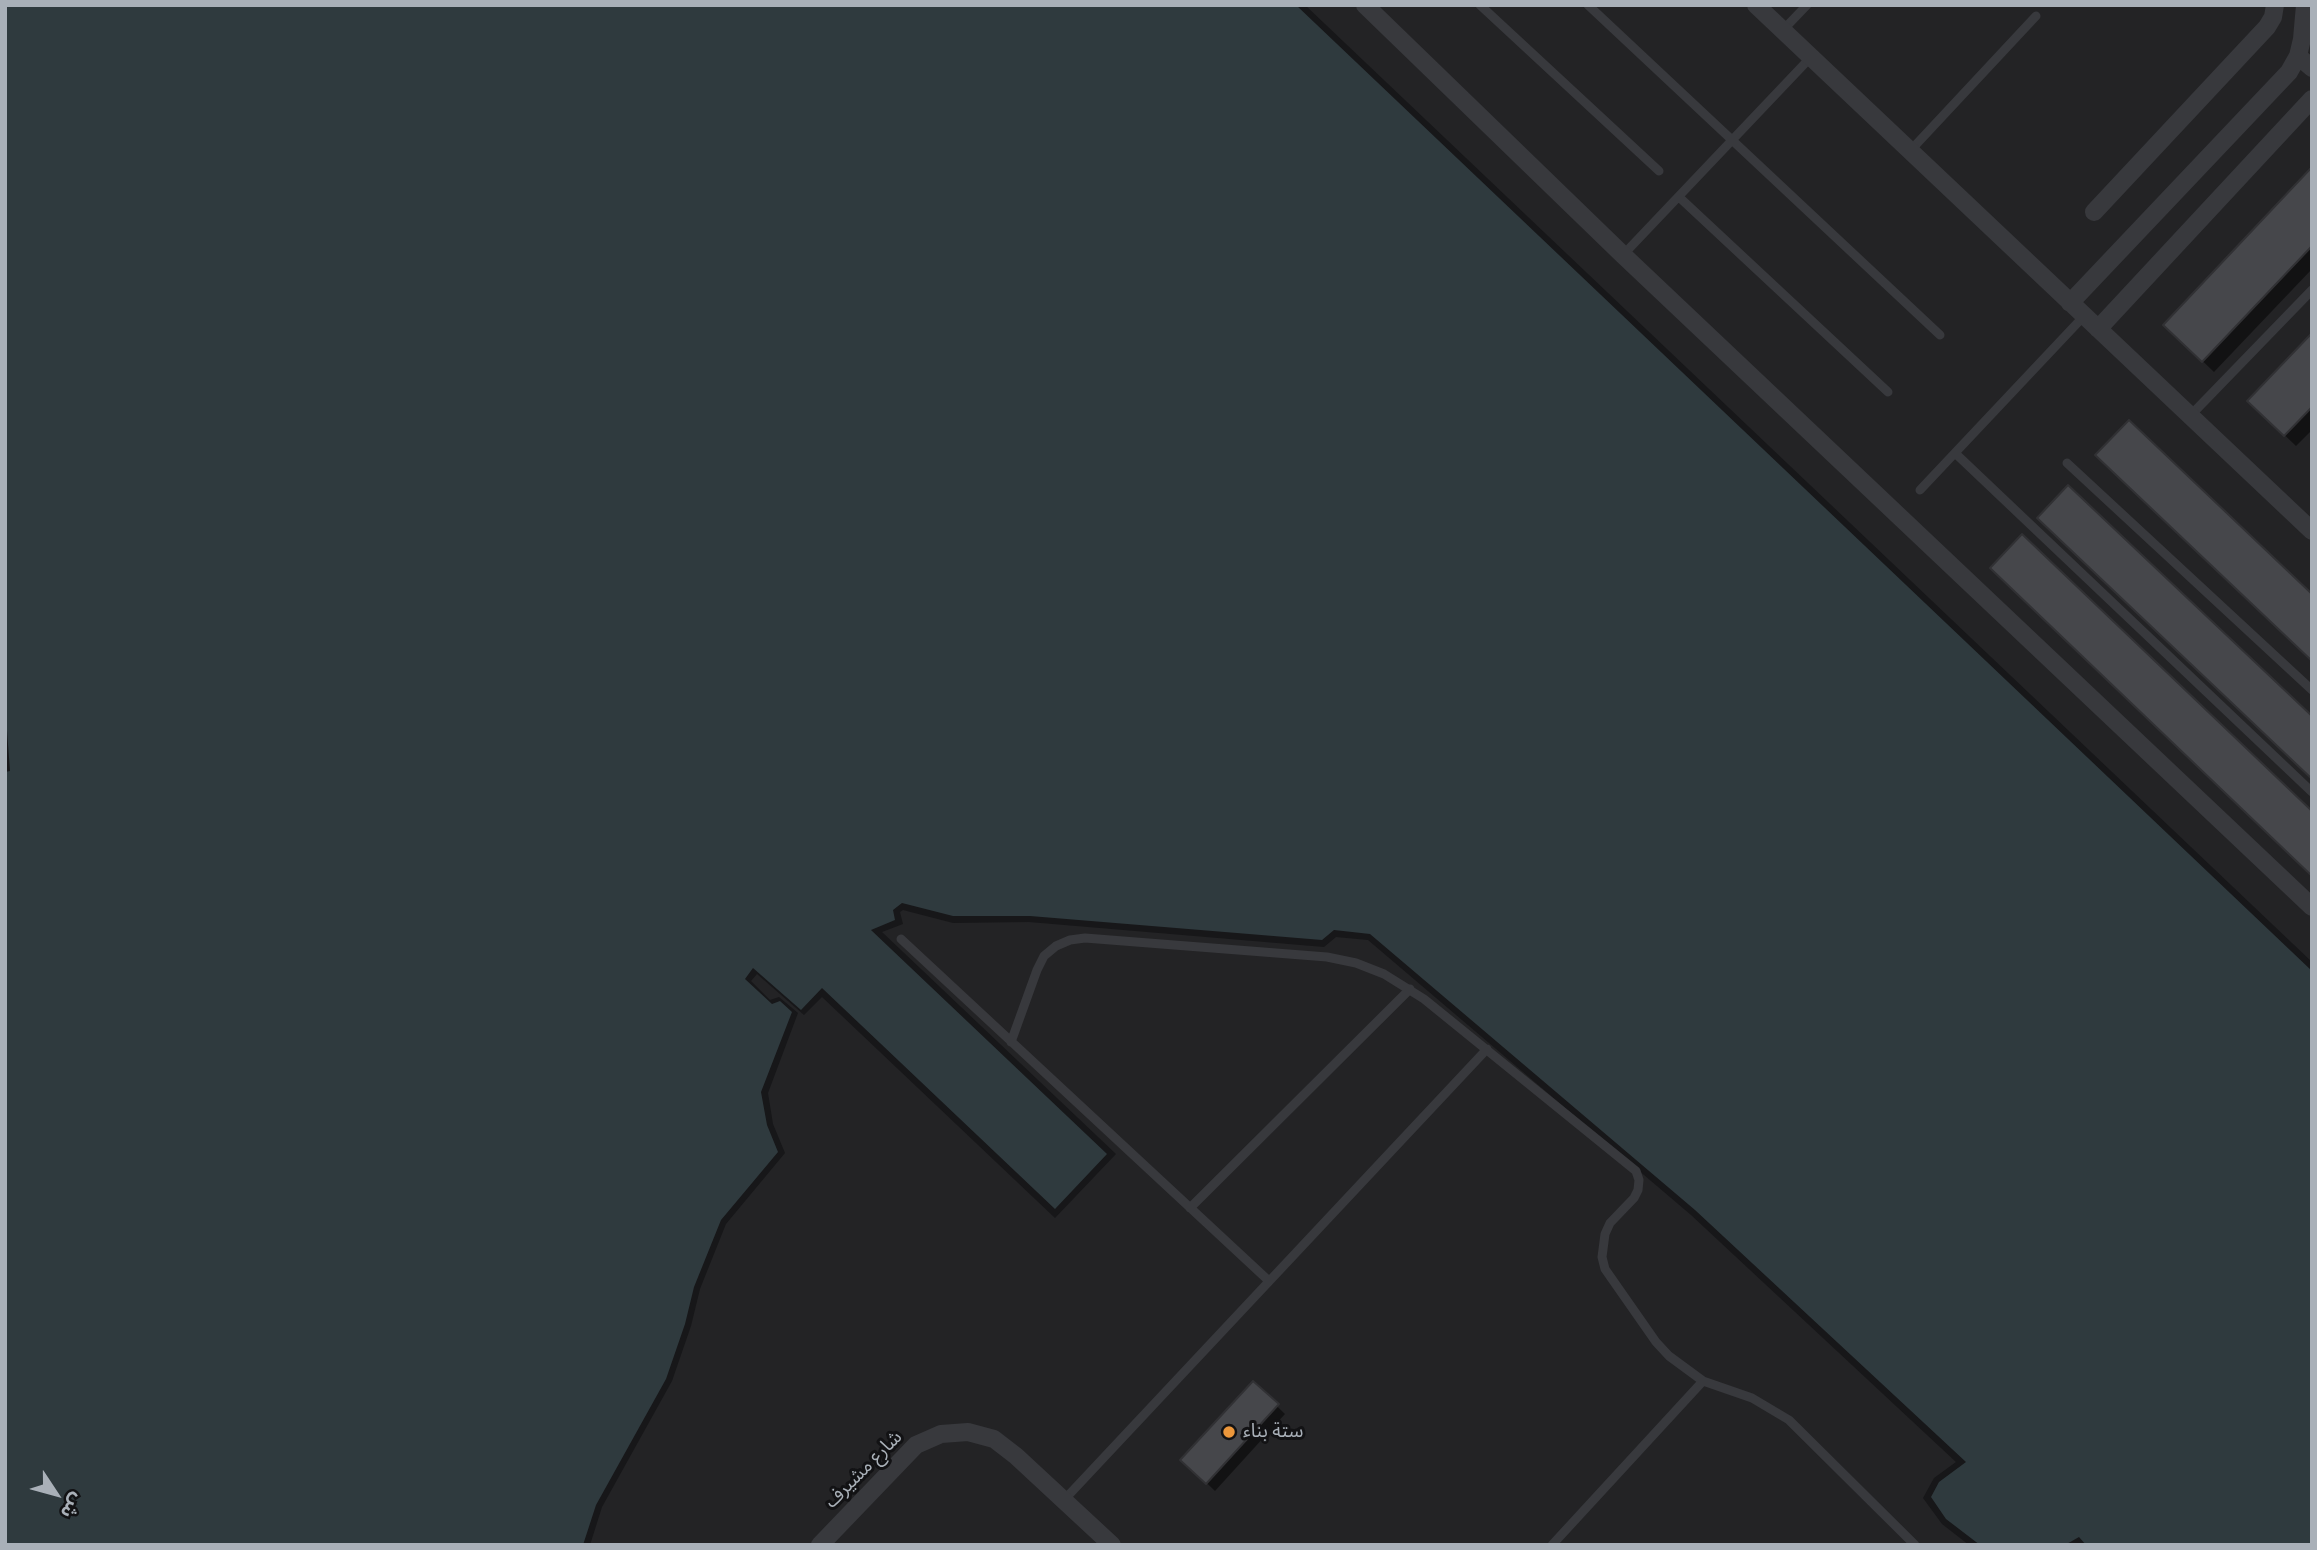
<!DOCTYPE html>
<meta charset="utf-8">
<style>
body{margin:0}
#map{position:relative;width:2317px;height:1550px;overflow:hidden;background:#171719;font-family:"Titillium Web","Noto Sans Arabic",sans-serif}
canvas{display:block}
.frame{position:absolute;inset:0;border:7px solid #a9b0b8;pointer-events:none}
.north{position:absolute;left:21px;top:1459px;width:70px;height:70px;-webkit-text-stroke:5px #121214;paint-order:stroke;rotate:126deg;font-size:19px;font-weight:700;line-height:28px;text-align:center;color:#a9b0b8}
.north::after{content:'';display:block;margin:auto;width:24px;height:32px;background:#a9b0b8;clip-path:polygon(50% 0,100% 100%,50% 72%,0 100%)}
</style>
<div id="map">
<canvas width="2317" height="1550"></canvas>
<div class="frame"></div>
<div class="north">ش</div>
</div>
<script>
const ctx = document.querySelector('canvas').getContext('2d');
ctx.lineJoin = 'round';
function fillPath(path, color) { ctx.fillStyle = color; ctx.fill(path, 'evenodd'); }
const shape = rows => new Path2D(rows.map(r => 'M' + r).join(''));
function trace(path, color, width, dash) { ctx.strokeStyle = color; ctx.lineWidth = width; ctx.lineCap = dash ? 'butt' : 'round'; ctx.setLineDash(dash || []); ctx.stroke(path); }
function label(font, color, halo, rows, align = 'center') {
  ctx.font = font + ' "Titillium Web","Noto Sans Arabic",sans-serif'; ctx.lineWidth = 6; ctx.setLineDash([]); ctx.textBaseline = 'middle'; ctx.strokeStyle = halo; ctx.fillStyle = color; for (const [text, x, y, turn = 0] of rows) {
    ctx.save(); ctx.translate(x, y); ctx.rotate((+turn || 0) * Math.PI / 180); ctx.textAlign = isNaN(turn) ? turn : align; if (halo) ctx.strokeText(text, 0, 0); ctx.fillText(text, 0, 0); ctx.restore();
  }
}
fillPath(shape([
 [1305,5,2295,5,2312,21,2312,962],
 [903,910,953,923,1029,922,1324,947,1336,937,1368,940,1691,1215,1956,1462,1934,1478,1923,1498,1942,1524,1969,1545,590,1545,602,1507,672,1381,691,1326,700,1289,726,1224,785,1153,773,1124,768,1093,798,1013,779,997,770,1000,751,981,757,974,804,1015,822,997,1055,1218,1116,1154,882,932,903,924,900,912]
]), '#232325');
fillPath(shape([
 [5,5,1296,5,2312,971,2312,1545,2086,1545,2079,1537,2065,1545,1980,1545,1946,1519,1931,1497,1939,1482,1966,1462,1695,1210,1370,934,1334,930,1322,940,1030,916,953,916,902,903,893,910,895,920,871,930,1107,1154,1055,1209,822,988,801,1010,753,968,745,979,772,1004,780,1001,792,1012,761,1092,767,1125,778,1152,721,1220,694,1287,685,1324,666,1379,596,1505,583,1545,5,1545,5,772,10,771,5,704]
]), '#2f3a3e');
fillPath(shape([
 [2312,169,2312,269,2214,372,2165,325],
 [2312,335,2312,430,2296,446,2249,401],
 [1253,1383,1285,1414,1215,1491,1183,1460]
]), '#0007');
const building = shape([
 [2312,167,2312,246,2202,362,2163,325,2312,167],
 [2312,333,2312,407,2284,436,2247,401,2312,333],
 [2129,420,2312,594,2312,661,2095,455,2129,420],
 [2068,485,2312,716,2312,779,2037,518,2068,485],
 [2022,534,2312,811,2312,876,1990,568,2022,534],
 [1253,1381,1279,1404,1206,1484,1180,1460,1253,1381]
]);
fillPath(building, '#46474b');
trace(building, '#313134', 2);
trace(shape([
 [1480,5,1659,171],
 [1588,5,1940,335],
 [1783,30,1807,5],
 [1910,151,2036,16],
 [1679,197,1888,392],
 [1623,255,1811,57],
 [2190,416,2312,290],
 [1955,453,2312,792],
 [2067,463,2312,690],
 [1920,490,2084,316],
 [901,939,1269,1281],
 [1011,1042,1037,970,1044,956,1056,946,1070,940,1085,938,1327,957,1356,963,1384,974,1424,999,1636,1171,1639,1180,1638,1190,1634,1198,1610,1223,1605,1234,1602,1257,1605,1269,1656,1342,1669,1356,1703,1381,1752,1398,1789,1420,1915,1545],
 [1190,1208,1410,989],
 [1064,1500,1487,1049],
 [1552,1545,1703,1381]
]), '#38393d', 9);
trace(shape([
 [1365,5,1623,255,2312,907],
 [1756,5,2312,531],
 [2298,56,2312,68],
 [2094,212,2267,27,2273,17,2275,5],
 [2070,303,2289,72,2298,56,2302,39,2305,5],
 [2098,329,2312,99],
 [820,1545,916,1445,941,1434,968,1432,994,1439,1016,1456,1112,1545]
]), '#38393d', 18);
for (const [x, y, r, color] of [
 [1229,1432,7,"#ec973b"]
]) { const dot = new Path2D(); dot.arc(x, y, r, 0, 2 * Math.PI); ctx.fillStyle = color; ctx.fill(dot); trace(dot, '#121214', 2.5); }
label('19px', '#a9b0b8', '#121214', [
 ["ستة بناء",1243,1432]
], 'left');
label('19px', '#a9b0b8', '#121214', [
 ["شارع مشيرف",864,1470,-45]
]);
</script>
